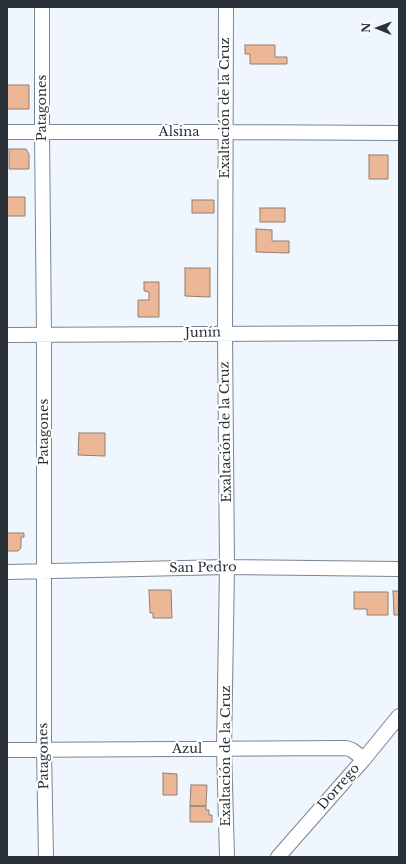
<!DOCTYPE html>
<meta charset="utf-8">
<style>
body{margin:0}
#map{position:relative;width:406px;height:864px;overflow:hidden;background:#eff6fd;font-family:"Libre Baskerville",serif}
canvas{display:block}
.frame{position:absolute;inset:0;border:8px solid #2b3138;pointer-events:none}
.north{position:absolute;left:358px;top:8px;width:40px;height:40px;-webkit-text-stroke:3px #fff;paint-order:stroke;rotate:271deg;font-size:11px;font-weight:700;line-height:16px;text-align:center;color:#2b3138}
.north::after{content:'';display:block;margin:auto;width:14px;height:18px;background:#2b3138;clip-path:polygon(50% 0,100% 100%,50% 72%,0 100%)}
</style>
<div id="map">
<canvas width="406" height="864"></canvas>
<div class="frame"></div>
<div class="north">N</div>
</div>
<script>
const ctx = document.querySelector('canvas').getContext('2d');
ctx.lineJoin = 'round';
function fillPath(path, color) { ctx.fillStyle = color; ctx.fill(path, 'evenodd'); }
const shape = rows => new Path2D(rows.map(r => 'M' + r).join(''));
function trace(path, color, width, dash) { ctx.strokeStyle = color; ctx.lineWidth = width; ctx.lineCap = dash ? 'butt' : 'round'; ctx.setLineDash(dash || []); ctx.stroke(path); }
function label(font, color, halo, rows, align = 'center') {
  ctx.font = font + ' "Libre Baskerville",serif'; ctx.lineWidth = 4; ctx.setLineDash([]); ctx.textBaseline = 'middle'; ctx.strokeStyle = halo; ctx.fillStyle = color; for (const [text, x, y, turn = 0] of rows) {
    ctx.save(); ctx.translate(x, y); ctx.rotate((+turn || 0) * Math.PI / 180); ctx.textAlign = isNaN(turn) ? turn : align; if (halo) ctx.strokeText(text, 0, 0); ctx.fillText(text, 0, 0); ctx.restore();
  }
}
const building = shape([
 [245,45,275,45,275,57,287,57,287,64,250,64,250,54,245,54,245,45],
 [7,85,29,85,29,109,7,109,7,85],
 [9,149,26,149,29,154,29,169,9,169,9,149],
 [369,155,388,155,388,179,369,179,369,155],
 [7,197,25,197,25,216,7,216,7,197],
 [192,200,214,200,214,213,192,213,192,200],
 [260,208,285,208,285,222,260,222,260,208],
 [256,229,272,230,272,241,289,241,289,253,256,252,256,229],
 [185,268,210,268,210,297,185,296,185,268],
 [144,282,159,282,159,317,138,317,138,300,149,300,149,292,144,291,144,282],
 [79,433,105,433,105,456,78,455,79,433],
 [7,533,24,533,24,537,21,537,21,548,18,551,7,551,7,533],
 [149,590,171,590,172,618,153,618,153,613,150,613,149,590],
 [393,591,399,591,399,615,394,615,393,591],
 [354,592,388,592,388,615,367,615,367,609,354,609,354,592],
 [163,773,177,774,177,795,163,795,163,773],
 [191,785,207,785,206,806,190,806,191,785],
 [190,806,206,806,206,810,209,810,209,815,212,815,212,822,190,822,190,806]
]);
fillPath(building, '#ebb796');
trace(building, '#917e72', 1);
const street = shape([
 [42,7,42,133,44,335,44,750,46,857],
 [226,7,225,333,227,567,224,749,227,857],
 [7,132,225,132,399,133],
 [7,335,399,333],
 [7,572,227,567,399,569],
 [7,750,346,748,352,750,364,759],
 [278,857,364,759,399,716]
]);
trace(street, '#788696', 16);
trace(street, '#fff', 14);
label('13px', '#2b3138', '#fff', [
 ["Patagones",42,108,-90],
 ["Exaltación de la Cruz",225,108,-90],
 ["Alsina",179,132],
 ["Junín",203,333,-1],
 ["Patagones",44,432,-90],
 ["Exaltación de la Cruz",226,432,-91],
 ["San Pedro",203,568,-1],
 ["Azul",187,749],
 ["Patagones",44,756,-91],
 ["Exaltación de la Cruz",226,756,-90],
 ["Dorrego",339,787,-49]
]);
</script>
